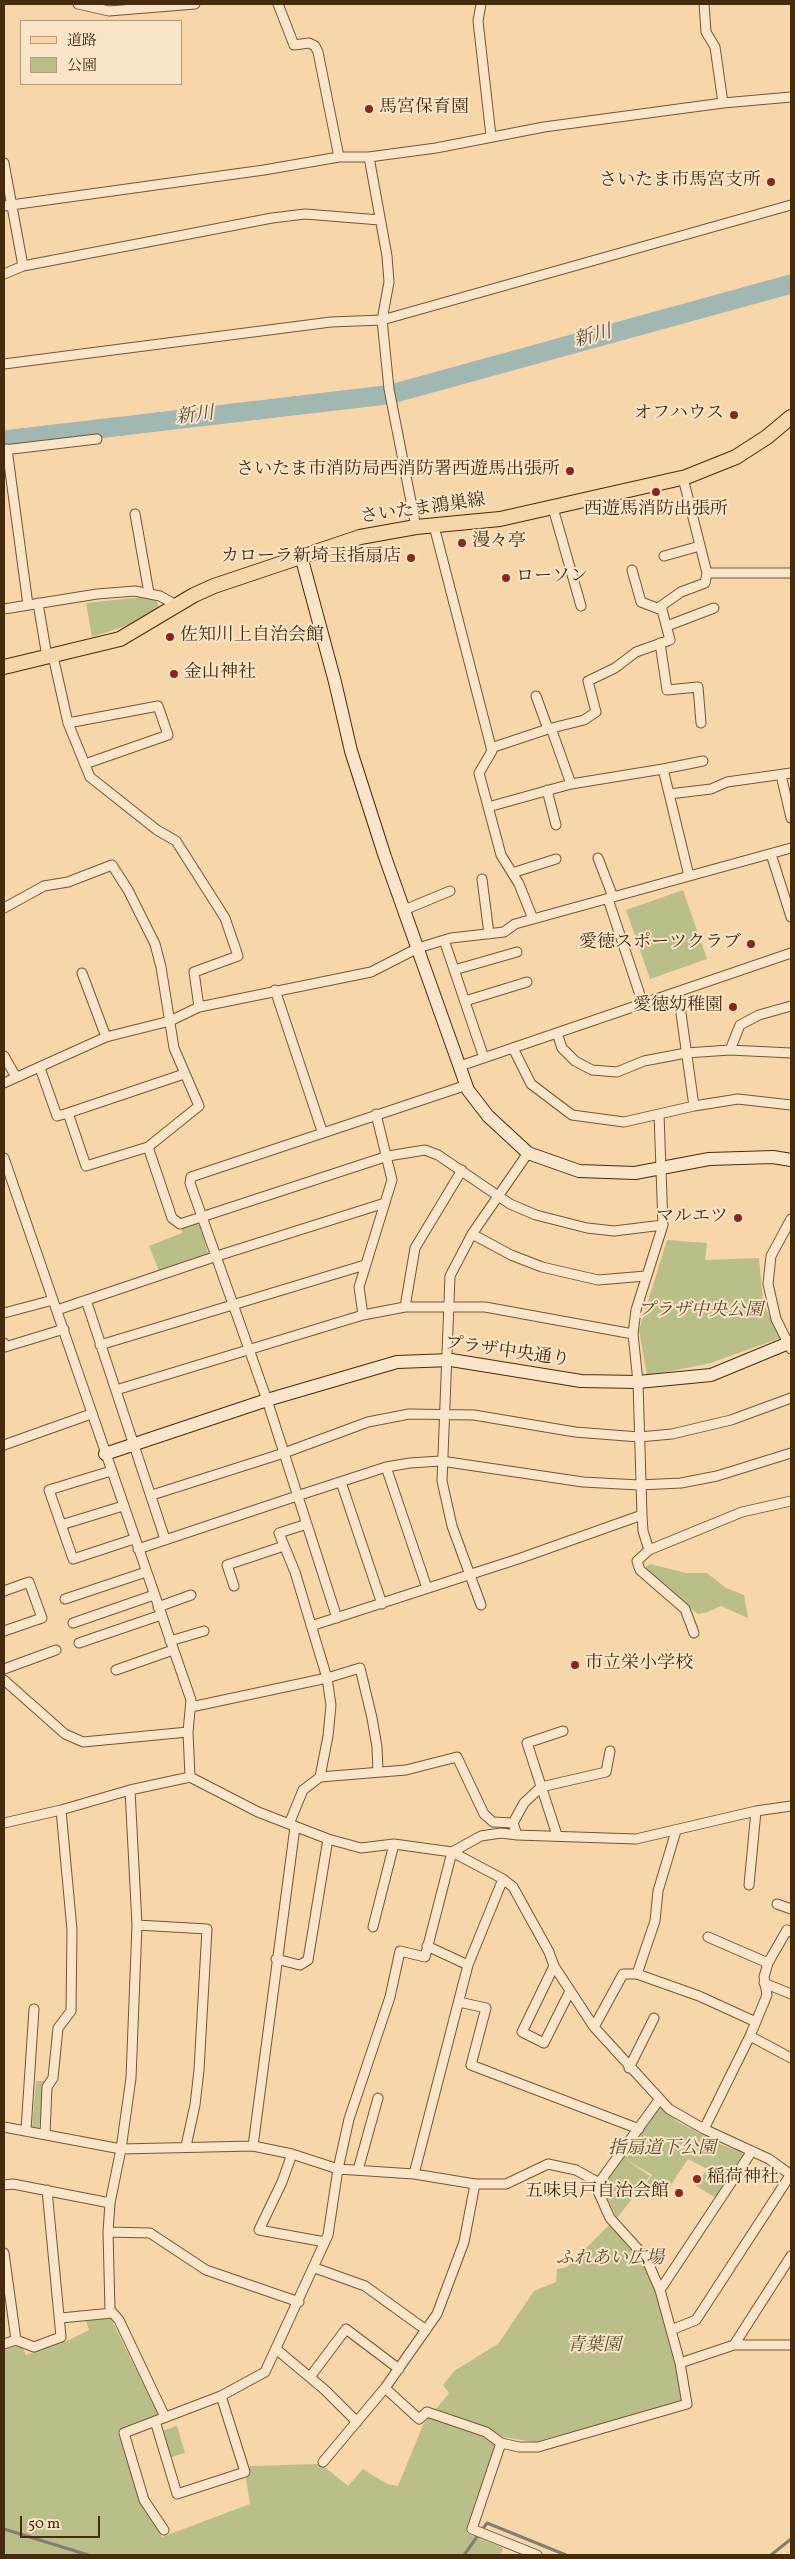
<!DOCTYPE html>
<meta charset="utf-8">
<style>
body{margin:0}
#map{position:relative;width:795px;height:2559px;overflow:hidden;background:#f7d7aa;font-family:Vollkorn,"Noto Serif JP",serif}
canvas{display:block}
.frame{position:absolute;inset:0;border:5px solid #462a0c;pointer-events:none}
.legend{position:absolute;left:20px;top:20px;width:162px;height:65px;box-sizing:border-box;background:#fae5c8;border:1px solid #b29a7d;margin:0;padding:6px 9px;list-style:none;font-size:15px;color:#462a0c}
.legend li{display:flex;align-items:center;gap:10px;height:25px}
.legend b{width:25px;border:1px solid #b29a7d}
.scale{position:absolute;left:20px;top:2516px;width:80px;height:22px;box-sizing:border-box;border:2px solid #462a0c;border-top:0;padding-left:6px;font-size:15px;line-height:18px;white-space:nowrap;color:#462a0c;-webkit-text-stroke:4px #fae5c8;paint-order:stroke}
</style>
<div id="map">
<canvas width="795" height="2559"></canvas>
<div class="frame"></div>
<ul class="legend">
<li><b style="height:6px;background:#f7d7aa"></b>道路</li>
<li><b style="height:14px;background:#babf8a"></b>公園</li>
</ul>
<div class="scale">50 m</div>
</div>
<script>
const ctx = document.querySelector('canvas').getContext('2d');
ctx.lineJoin = 'round';
function fillPath(path, color) { ctx.fillStyle = color; ctx.fill(path, 'evenodd'); }
const shape = rows => new Path2D(rows.map(r => 'M' + r).join(''));
function trace(path, color, width, dash) { ctx.strokeStyle = color; ctx.lineWidth = width; ctx.lineCap = dash ? 'butt' : 'round'; ctx.setLineDash(dash || []); ctx.stroke(path); }
function label(font, color, halo, rows, align = 'center') {
  ctx.font = font + ' Vollkorn,"Noto Serif JP",serif'; ctx.lineWidth = 4; ctx.setLineDash([]); ctx.textBaseline = 'middle'; ctx.strokeStyle = halo; ctx.fillStyle = color; for (const [text, x, y, turn = 0] of rows) {
    ctx.save(); ctx.translate(x, y); ctx.rotate((+turn || 0) * Math.PI / 180); ctx.textAlign = isNaN(turn) ? turn : align; if (halo) ctx.strokeText(text, 0, 0); ctx.fillText(text, 0, 0); ctx.restore();
  }
}
fillPath(shape([
 [143,597,156,600,159,607,128,625,92,637,86,603],
 [683,890,707,959,650,979,626,910],
 [196,1223,201,1226,208,1254,159,1271,149,1246,182,1233,182,1228],
 [667,1240,707,1243,705,1260,759,1258,763,1302,780,1338,711,1363,647,1376,639,1330],
 [650,1564,686,1573,707,1573,726,1588,744,1595,748,1618,721,1606,708,1612,698,1614,646,1571,646,1566],
 [36,2081,45,2081,39,2128,32,2127],
 [662,2104,676,2121,724,2146,741,2151,744,2156,716,2198,696,2186,707,2169,688,2159,663,2197,645,2186,652,2175,624,2158,650,2176,617,2218,602,2188],
 [613,2221,642,2259,656,2290,672,2346,682,2402,534,2442,503,2437,498,2446,467,2533,503,2548,501,2555,4,2555,4,2350,18,2346,23,2348,26,2355,71,2339,89,2330,85,2318,105,2317,111,2319,159,2416,118,2432,139,2498,162,2537,250,2504,246,2479,250,2466,321,2464,348,2486,363,2469,387,2484,398,2486,423,2425,449,2393,443,2385,454,2371,498,2344,534,2291,556,2282,557,2269,567,2267],
 [177,2426,185,2453,169,2458,162,2431]
]), '#babf8a');
trace(shape([
 [4,2529,88,2555],
 [464,2555,487,2523,566,2555],
 [771,2555,791,2539]
]), '#7d7f70', 3);
trace(shape([
 [395,393,791,284],
 [4,440,386,395]
]), '#a1b7b2', 19);
const street = shape([
 [78,4,109,11,195,4],
 [278,4,294,45,309,43,315,46,318,52,339,157],
 [481,4,478,21,491,136],
 [704,4,706,32,715,47,723,103],
 [369,157,387,256,389,282,382,320,389,389,416,527],
 [4,163,23,266],
 [4,206,264,170,339,157,369,157,436,148,544,127,723,103,791,97],
 [4,274,23,266,272,218,305,214,380,220],
 [4,364,331,322,382,320,791,205],
 [7,449,28,605],
 [4,450,97,439],
 [683,478,707,573,791,573],
 [553,508,581,606],
 [135,514,149,593],
 [434,526,492,751,479,773,501,855,519,884,533,919],
 [664,556,700,546],
 [632,570,641,602,662,610],
 [38,603,47,657],
 [4,609,97,594,135,591,160,596,176,605],
 [667,626,714,608],
 [660,643,667,690,698,687,701,723],
 [53,656,68,723,90,777,157,830,176,841,225,918,238,956,194,972,199,1007],
 [536,696,548,729],
 [68,723,158,706,168,735,85,764],
 [551,728,571,784],
 [491,748,548,729,584,720,596,712,588,681,615,668,636,652,670,640,661,606,681,592,705,583,707,573],
 [663,769,703,761],
 [781,775,791,818],
 [547,790,556,825],
 [669,794,711,789,727,782,791,773],
 [488,807,571,784,663,769,689,876],
 [771,854,791,917],
 [598,858,613,897],
 [512,873,556,859],
 [482,879,489,934],
 [608,899,643,1004],
 [4,908,44,886,68,882,112,865,128,890,155,944,161,967,174,1048,199,1106,148,1147,172,1218,180,1224,388,1156,425,1150,438,1155,510,1204,536,1215,587,1228,614,1231,663,1225],
 [404,910,450,891],
 [444,940,484,1058],
 [454,970,517,952],
 [82,973,106,1037],
 [275,990,322,1131],
 [678,992,694,1106],
 [465,1001,527,982],
 [557,1033,562,1048,575,1061,592,1070,617,1072,644,1061,686,1053,730,1050,791,1053],
 [513,1048,531,1084,572,1115,624,1122,694,1106,738,1099,791,1105],
 [730,1050,740,1025,759,1015,791,1006],
 [4,1056,16,1077],
 [460,1066,791,953],
 [40,1068,57,1116,68,1113],
 [4,1083,106,1037,170,1021,199,1007,371,972,418,948,451,938,504,932,515,924,791,848],
 [148,1147,86,1166,68,1113,184,1074],
 [4,1158,191,1700,188,1732,190,1777],
 [791,1219,771,1256,768,1284,776,1319,791,1349],
 [472,1234,511,1255,542,1267,598,1280,646,1276],
 [86,1300,165,1539],
 [405,1307,415,1248,462,1170],
 [57,1310,217,1256,385,1203],
 [4,1313,53,1300],
 [363,1315,359,1287,392,1180,376,1114],
 [4,1343,5,1347,64,1329],
 [100,1345,365,1265],
 [116,1390,363,1315,405,1307,485,1307,633,1334],
 [4,1445,91,1414],
 [386,1467,427,1588],
 [111,1471,49,1490,73,1559,134,1539],
 [341,1482,382,1604],
 [152,1495,284,1453,368,1422,409,1414,474,1415,575,1432,639,1437,672,1434,731,1420,791,1398],
 [61,1525,123,1506],
 [138,1549,300,1495,386,1467,410,1463,441,1461,583,1482,639,1485,681,1483,717,1476,791,1453],
 [649,1550,643,1531,642,1515,638,1382,633,1334,636,1310,663,1225,659,1114],
 [234,1586,227,1565,284,1546],
 [4,1591,29,1582,42,1618,4,1631],
 [65,1599,146,1572],
 [481,1605,452,1526,442,1481,450,1276,472,1234,528,1153],
 [158,1607,191,1595],
 [337,1618,267,1400,190,1183,191,1177,467,1085],
 [73,1623,154,1595],
 [311,1626,521,1558,642,1515],
 [694,1633,685,1609,640,1570,637,1561,649,1550,742,1512,791,1501],
 [170,1641,204,1631],
 [79,1643,161,1615],
 [4,1669,56,1650],
 [116,1670,173,1650],
 [4,1680,65,1734,83,1742,188,1732],
 [191,1707,327,1678,295,1572,279,1533,307,1524],
 [320,1777,328,1736,331,1705,327,1678,360,1668,372,1718,377,1747,378,1772],
 [130,1790,137,1925,131,2078,121,2149,110,2203,108,2232,110,2310,119,2320,165,2417],
 [4,1823,61,1810,130,1790,190,1777,258,1812,328,1839,361,1848,394,1844,452,1852,503,1879,513,1887,549,1952,554,1966,594,2027,669,2109,704,2129,769,2159,791,2175],
 [513,1823,524,1803,541,1787,606,1772,610,1751],
 [289,1824,303,1790,320,1777,406,1770,457,1757,484,1814,493,1822,513,1823,517,1835,636,1839,756,1811,791,1806],
 [557,1835,527,1743,563,1731],
 [749,1885,756,1811],
 [777,1904,791,1909],
 [137,1925,207,1929,199,2070,195,2105,186,2146],
 [373,1927,394,1844],
 [708,1937,768,1963],
 [427,1946,468,1965],
 [276,1959,300,1965,308,1960,328,1839],
 [554,1966,522,2032,544,2043,570,1991],
 [637,1974,699,1996,756,2022],
 [764,1983,791,1994],
 [459,2002,486,2008,471,2065,639,2129],
 [594,2027,623,1974,637,1974,655,1921,658,1891,676,1831],
 [750,2036,791,2058],
 [629,2068,654,2018],
 [659,2100,596,2187,610,2218,646,2258,660,2290,680,2363,734,2345,791,2345],
 [4,2127,121,2149,253,2146,292,2154,338,2169,414,2174,475,2184,506,2184,548,2164,576,2170,599,2183],
 [704,2129,750,2036,767,1995,764,1977,768,1963,787,1930,791,1932],
 [26,2130,34,2009],
 [45,2133,47,2087,53,2078,58,2028,71,2011,72,1930,61,1810],
 [253,2146,295,1827],
 [292,2154,282,2182,259,2230,325,2242],
 [358,2170,378,2098],
 [414,2174,468,1965,503,1879],
 [4,2185,13,2184,110,2203],
 [108,2232,150,2233,206,2270,299,2302],
 [4,2253,16,2340],
 [315,2268,365,2286,426,2330],
 [660,2290,752,2151],
 [61,2318,112,2313],
 [671,2330,696,2320,791,2174],
 [4,2344,16,2340,34,2347,61,2337,47,2190],
 [734,2345,791,2256],
 [276,2349,325,2390,357,2422],
 [310,2377,346,2329,399,2369],
 [385,2388,419,2419,427,2412,486,2432,501,2443],
 [155,2421,177,2494,245,2472,221,2396,265,2372,328,2235,338,2169,349,2119,390,1997,400,1951,425,1957,452,1852,481,1836,501,1833,517,1835],
 [323,2462,385,2388,437,2314,464,2242,475,2184],
 [164,2530,144,2500,124,2433,221,2396],
 [537,2555,472,2529,501,2443,519,2447,538,2447,687,2404,680,2363]
]);
const secondary = shape([
 [301,556,335,682,351,751,385,857,468,1090,488,1116,528,1153,579,1171,635,1173,709,1159,773,1157,791,1160],
 [105,1454,267,1400,397,1362,451,1360,581,1381,638,1382,711,1375,791,1342]
]);
const primary = shape([
 [4,667,120,639,194,595,214,586,360,537,416,527,500,519,686,477,736,457,767,437,791,417]
]);
trace(street, '#725534', 11);
trace(secondary, '#462a0c', 14);
trace(primary, '#462a0c', 16);
trace(street, '#fae5c8', 9);
trace(secondary, '#fae5c8', 12);
trace(primary, '#f7d7aa', 14);
for (const [x, y, r, color] of [
 [369,109,5,"#8f2418"],
 [771,182,5,"#8f2418"],
 [734,415,5,"#8f2418"],
 [570,471,5,"#8f2418"],
 [656,492,5,"#8f2418"],
 [462,543,5,"#8f2418"],
 [411,558,5,"#8f2418"],
 [506,578,5,"#8f2418"],
 [170,637,5,"#8f2418"],
 [174,674,5,"#8f2418"],
 [751,944,5,"#8f2418"],
 [733,1007,5,"#8f2418"],
 [738,1218,5,"#8f2418"],
 [575,1665,5,"#8f2418"],
 [697,2179,5,"#8f2418"],
 [679,2193,5,"#8f2418"]
]) { const dot = new Path2D(); dot.arc(x, y, r, 0, 2 * Math.PI); ctx.fillStyle = color; ctx.fill(dot); trace(dot, '#fae5c8', 2); }
label('18px', '#462a0c', '#fae5c8', [
 ["馬宮保育園",379,109,"left"],
 ["さいたま市馬宮支所",761,182],
 ["オフハウス",724,415],
 ["さいたま市消防局西消防署西遊馬出張所",560,471],
 ["西遊馬消防出張所",656,511,"center"],
 ["漫々亭",472,543,"left"],
 ["カローラ新埼玉指扇店",401,558],
 ["ローソン",516,578,"left"],
 ["佐知川上自治会館",180,637,"left"],
 ["金山神社",184,674,"left"],
 ["愛徳スポーツクラブ",741,944],
 ["愛徳幼稚園",723,1007],
 ["マルエツ",728,1218],
 ["市立栄小学校",585,1665,"left"],
 ["稲荷神社",707,2179,"left"],
 ["五味貝戸自治会館",669,2193]
], 'right');
label('18px', '#462a0c', '#fae5c8', [
 ["さいたま鴻巣線",423,510,-8],
 ["プラザ中央通り",507,1353,8]
]);
label('italic 18px', '#5d4825', '#fae5c8', [
 ["プラザ中央公園",700,1312],
 ["指扇道下公園",662,2150],
 ["ふれあい広場",610,2260],
 ["青葉園",594,2347]
]);
label('italic 19px', '#5d4d36', '#fae5c8', [
 ["新川",593,338,-15],
 ["新川",195,417,-7]
]);
</script>
